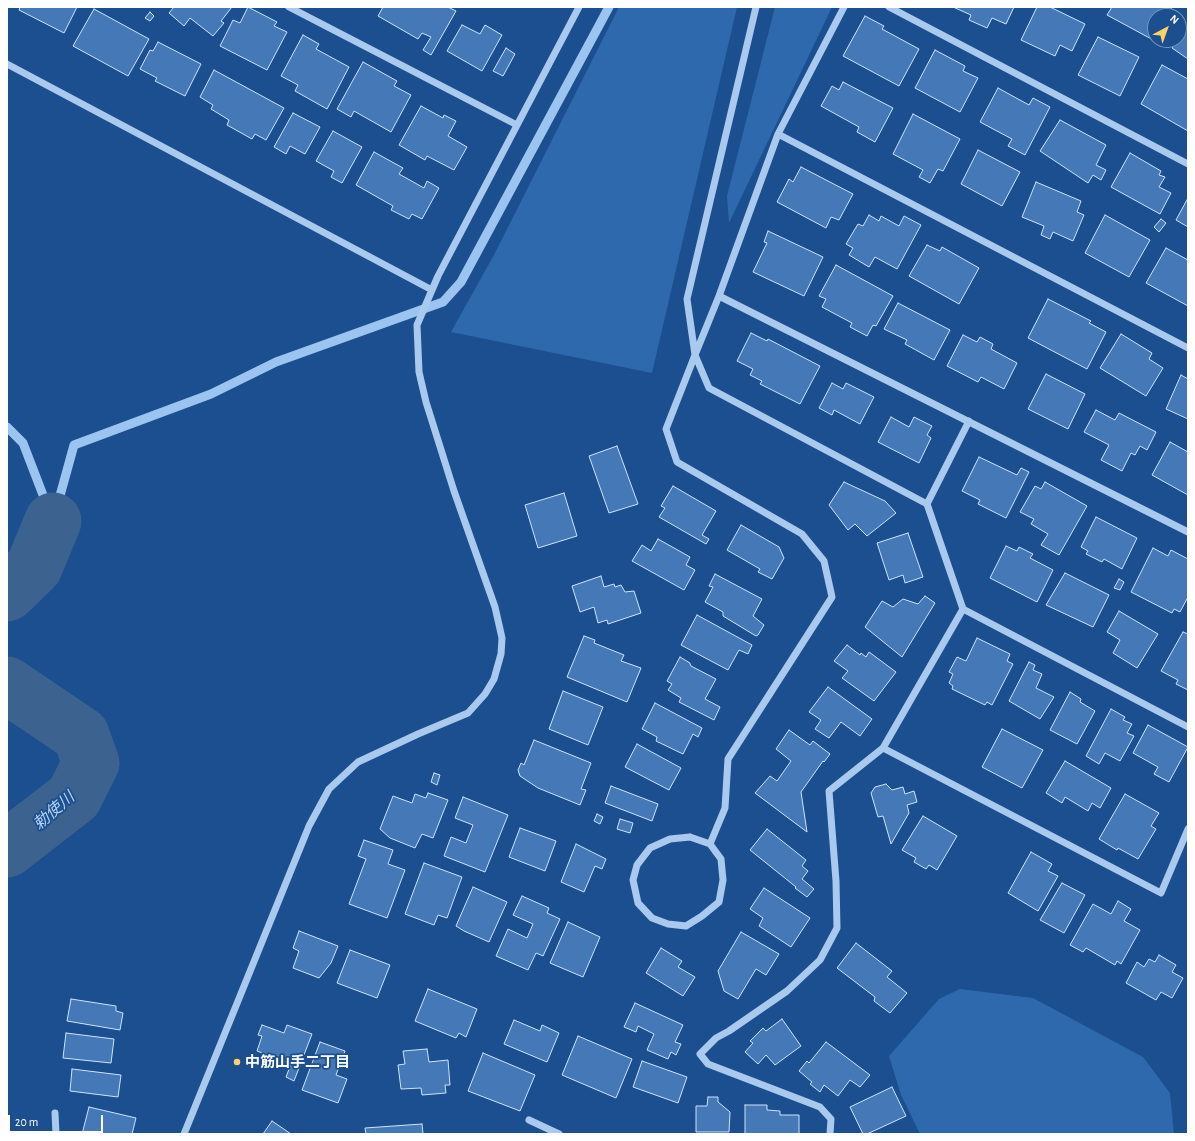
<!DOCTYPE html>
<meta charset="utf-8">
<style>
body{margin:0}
#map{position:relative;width:1195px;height:1141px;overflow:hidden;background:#1b4f8f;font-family:"Alegreya Sans",sans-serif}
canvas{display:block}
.frame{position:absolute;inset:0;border:8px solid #fff;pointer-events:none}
.north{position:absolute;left:1147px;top:8px;width:40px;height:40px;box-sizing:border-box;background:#1b4f8f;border:1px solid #7695bc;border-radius:50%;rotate:41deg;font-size:11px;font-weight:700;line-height:16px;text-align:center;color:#fff}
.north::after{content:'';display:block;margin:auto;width:14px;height:18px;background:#ffd166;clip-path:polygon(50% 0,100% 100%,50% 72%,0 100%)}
.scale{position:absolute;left:8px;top:1115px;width:95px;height:18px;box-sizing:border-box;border:2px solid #fff;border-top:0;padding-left:5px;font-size:12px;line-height:14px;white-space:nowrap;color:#fff;-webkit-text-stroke:3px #1b4f8f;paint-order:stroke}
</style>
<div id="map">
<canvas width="1195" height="1141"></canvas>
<div class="frame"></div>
<div class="north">N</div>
<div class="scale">20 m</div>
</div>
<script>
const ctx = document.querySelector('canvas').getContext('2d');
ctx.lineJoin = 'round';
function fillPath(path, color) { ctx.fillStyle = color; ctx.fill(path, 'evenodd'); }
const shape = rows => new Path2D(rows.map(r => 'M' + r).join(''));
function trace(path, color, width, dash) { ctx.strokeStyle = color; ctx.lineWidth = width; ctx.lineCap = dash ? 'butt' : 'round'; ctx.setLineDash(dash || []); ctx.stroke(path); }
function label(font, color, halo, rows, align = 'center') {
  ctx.font = font + ' "Alegreya Sans","Noto Sans JP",sans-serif'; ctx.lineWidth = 3.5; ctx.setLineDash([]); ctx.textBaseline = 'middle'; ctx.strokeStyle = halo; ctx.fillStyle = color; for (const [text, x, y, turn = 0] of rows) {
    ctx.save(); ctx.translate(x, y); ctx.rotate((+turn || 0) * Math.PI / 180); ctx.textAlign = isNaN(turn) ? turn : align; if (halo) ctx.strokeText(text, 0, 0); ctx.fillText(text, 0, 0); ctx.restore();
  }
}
fillPath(shape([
 [619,7,737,7,652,373,451,332,495,253],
 [775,7,832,7,729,223,727,196],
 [960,989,1033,998,1143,1057,1170,1093,1174,1134,920,1134,901,1095,889,1056,939,999]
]), '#2e69ad');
trace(shape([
 [7,427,23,443,53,521],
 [53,521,74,445,211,394,276,362,443,302,461,282,609,7]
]), '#9cc4f0', 9);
trace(shape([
 [7,593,34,567,53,521],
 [7,685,81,735,91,763,74,797,7,849]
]), '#3c6290', 57);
const building = shape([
 [20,7,77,7,64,33,19,10,20,7],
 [174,7,232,7,221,21,224,23,213,36,190,18,184,26,169,13,174,7],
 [248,7,277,22,274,26,287,32,267,70,220,46,233,20,240,23,248,7],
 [383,7,448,7,456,11,431,55,423,50,431,37,422,33,418,39,378,16,383,7],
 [953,7,1014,7,1006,24,992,18,987,28,969,20,971,15,953,7],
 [1037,7,1050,7,1085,24,1072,51,1060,45,1055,56,1021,40,1037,7],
 [1112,7,1172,7,1171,9,1174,11,1171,16,1155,16,1155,40,1158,40,1157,42,1107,15,1112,7],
 [94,9,149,39,128,76,73,46,94,9],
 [150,12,154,16,150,21,145,18,150,12],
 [865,16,884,26,882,29,919,49,899,86,843,56,865,16],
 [462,25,480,34,485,25,502,35,482,71,447,51,462,25],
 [1187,27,1188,28,1188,59,1172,48,1177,40,1179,40,1179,38,1187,27],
 [303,35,319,44,316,49,349,67,327,109,295,91,298,85,281,76,303,35],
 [1098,37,1139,57,1120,96,1078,75,1098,37],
 [158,42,201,64,185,96,155,81,157,78,140,69,150,50,153,51,158,42],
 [506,48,515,54,503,76,493,71,506,48],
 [935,50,965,66,963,71,978,78,960,112,915,88,935,50],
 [363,62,397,81,394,86,411,95,391,132,354,111,351,117,337,109,363,62],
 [1162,65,1188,79,1188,131,1141,104,1162,65],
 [214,70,284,108,266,140,255,134,252,139,227,125,229,120,211,109,213,105,200,97,214,70],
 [843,82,893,108,875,142,857,132,859,127,821,106,832,86,839,90,843,82],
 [998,88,1029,105,1033,98,1050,107,1025,155,1008,146,1012,139,980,122,998,88],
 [421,106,443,118,444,115,456,121,448,136,467,147,454,170,427,156,425,160,399,145,421,106],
 [293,113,320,127,305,154,290,146,286,154,274,147,293,113],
 [913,114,960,139,943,171,938,169,930,183,919,177,923,170,893,154,913,114],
 [1060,120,1106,145,1096,165,1106,170,1101,180,1093,175,1088,183,1040,151,1060,120],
 [333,131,362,147,342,183,331,177,334,171,316,161,333,131],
 [978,150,1020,172,1002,206,961,184,978,150],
 [374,152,403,168,399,174,424,188,427,181,439,188,422,219,412,214,409,219,391,210,393,206,356,185,374,152],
 [1130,153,1161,171,1159,175,1165,177,1159,187,1171,193,1160,214,1111,187,1130,153],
 [801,167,853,194,839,220,831,217,826,228,777,202,789,179,793,182,801,167],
 [1036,182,1081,201,1077,212,1084,215,1073,241,1053,232,1050,239,1041,235,1044,226,1022,217,1036,182],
 [1188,198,1188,227,1176,220,1188,198],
 [869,215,879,221,881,216,899,226,904,216,921,225,897,269,875,257,869,267,849,255,853,248,846,244,858,224,863,226,869,215],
 [1105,215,1150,240,1129,277,1085,253,1105,215],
 [1161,219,1166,223,1159,232,1154,227,1161,219],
 [768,231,823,257,804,296,753,272,767,243,764,242,768,231],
 [927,245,940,251,942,247,979,268,959,304,909,276,927,245],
 [1166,248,1188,260,1188,306,1146,283,1166,248],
 [836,265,893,296,876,326,873,325,867,336,850,327,852,323,822,307,826,299,819,296,836,265],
 [1048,299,1091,321,1089,323,1106,332,1087,369,1028,338,1048,299],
 [898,303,950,330,934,360,905,344,907,340,884,329,898,303],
 [751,333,767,341,768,339,820,366,800,404,760,384,762,381,750,375,753,369,737,361,751,333],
 [1121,334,1152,353,1149,359,1163,368,1146,396,1100,368,1121,334],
 [963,335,977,342,980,337,993,344,991,349,1017,363,1004,389,981,377,978,382,947,366,963,335],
 [1046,374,1085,394,1068,429,1028,409,1046,374],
 [1181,375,1188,379,1188,419,1166,409,1181,375],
 [832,383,843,389,846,383,874,397,860,424,834,410,832,415,819,408,832,383],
 [1096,410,1115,420,1119,413,1156,432,1147,450,1140,446,1135,455,1131,453,1122,471,1101,460,1109,445,1084,432,1096,410],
 [891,417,909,427,914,417,932,426,927,435,931,438,919,463,878,442,891,417],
 [1170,442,1188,452,1188,495,1152,475,1170,442],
 [617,446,638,504,609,513,589,456,617,446],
 [979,457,1017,475,1021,468,1029,472,1006,518,978,504,980,500,962,491,979,457],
 [844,482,885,501,896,513,867,536,855,524,848,530,829,505,844,482],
 [1045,482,1087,506,1059,555,1041,545,1048,534,1031,524,1034,519,1020,512,1035,486,1041,489,1045,482],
 [673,486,716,511,702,535,709,539,706,544,659,517,665,508,661,506,673,486],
 [564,493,577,536,538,548,525,505,564,493],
 [1096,517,1137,538,1122,569,1104,559,1102,562,1086,554,1088,551,1081,547,1096,517],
 [741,525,779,547,784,558,772,579,758,572,760,569,727,550,741,525],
 [908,533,923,577,905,583,903,575,889,580,877,543,908,533],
 [658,539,690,557,686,565,695,570,684,590,632,561,642,545,651,551,658,539],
 [1006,546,1017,551,1019,547,1033,554,1030,558,1053,570,1037,602,990,578,1006,546],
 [1153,548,1168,556,1171,550,1188,559,1188,597,1180,612,1174,609,1172,613,1131,592,1153,548],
 [1065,573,1109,595,1093,627,1046,605,1065,573],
 [715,574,762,599,753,616,764,625,758,635,756,636,723,616,723,612,705,602,713,587,709,586,715,574],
 [601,576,604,587,614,584,615,587,621,585,625,592,634,591,641,613,608,624,607,620,598,623,594,607,580,612,572,586,601,576],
 [1119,579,1124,582,1120,590,1114,588,1119,579],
 [925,596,935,603,902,657,865,627,882,601,893,607,903,599,918,604,925,596],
 [1119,611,1158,634,1137,668,1113,653,1120,640,1107,632,1119,611],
 [697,615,752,645,748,654,739,650,728,670,681,645,697,615],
 [1183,632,1188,634,1188,690,1176,684,1178,680,1161,671,1183,632],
 [584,636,595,640,594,643,624,655,621,661,641,668,627,702,567,677,584,636],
 [977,638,1010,654,1007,661,1013,664,992,705,987,702,985,705,952,689,953,686,949,683,953,674,949,672,957,657,966,661,977,638],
 [847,645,860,655,861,653,866,657,869,652,896,672,874,701,842,678,848,671,834,661,847,645],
 [680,657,690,663,690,664,691,666,716,679,705,699,720,707,714,720,679,702,681,698,668,690,672,684,667,681,680,657],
 [1029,662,1035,665,1033,670,1042,674,1036,688,1054,697,1040,719,1009,701,1029,662],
 [828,687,872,719,860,736,841,722,829,738,815,729,821,720,809,712,828,687],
 [563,691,603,707,588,745,549,729,563,691],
 [1070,692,1081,699,1080,702,1095,711,1077,744,1050,730,1070,692],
 [655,703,702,728,698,737,693,734,683,754,656,741,657,737,642,729,655,703],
 [1111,709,1125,717,1123,720,1132,724,1127,733,1134,736,1120,761,1105,753,1099,764,1086,756,1111,709],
 [1148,725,1188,747,1169,782,1154,774,1158,767,1133,753,1148,725],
 [1002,729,1043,750,1022,788,982,767,1002,729],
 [789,730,810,745,813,741,830,754,824,762,823,761,801,792,807,832,755,793,770,776,777,781,791,761,776,749,789,730],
 [534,740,591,763,581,789,586,790,580,805,538,788,520,776,518,770,521,763,524,765,534,740],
 [637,744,681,768,669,790,625,767,637,744],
 [1065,761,1111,788,1100,808,1092,803,1088,811,1065,797,1062,803,1046,793,1065,761],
 [434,773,440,775,437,785,431,782,434,773],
 [886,784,892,790,903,787,905,794,914,791,917,802,907,805,909,813,891,844,883,816,878,817,871,793,875,787,886,784],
 [611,786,658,804,652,821,605,803,611,786],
 [428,793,448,800,433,838,422,834,415,848,390,838,380,829,393,796,412,803,415,794,426,798,428,793],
 [1125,794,1159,813,1151,826,1156,829,1138,859,1118,848,1117,850,1099,839,1125,794],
 [463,797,508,815,485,872,444,856,451,837,466,843,473,825,455,818,463,797],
 [597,814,603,817,600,824,594,821,597,814],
 [923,816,957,836,937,870,929,865,926,869,914,862,916,858,902,850,923,816],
 [620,819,633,823,630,833,617,829,620,819],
 [520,828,556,841,545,871,509,857,520,828],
 [767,829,806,860,802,866,808,871,802,879,814,889,807,897,795,888,796,887,750,850,767,829],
 [364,840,393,850,388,864,405,870,387,918,349,904,366,859,358,856,364,840],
 [576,844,606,859,602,869,595,866,584,892,561,882,576,844],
 [1031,852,1052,864,1048,871,1058,876,1038,911,1008,893,1031,852],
 [424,863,462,877,447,918,438,915,434,925,405,914,424,863],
 [1062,883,1085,895,1064,933,1040,920,1062,883],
 [473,887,507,902,489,942,464,931,456,926,473,887],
 [764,888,810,918,791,947,759,926,763,918,750,909,764,888],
 [522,896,549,908,547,913,560,919,543,956,536,953,528,970,496,956,508,929,527,938,533,924,513,915,522,896],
 [1118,901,1131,909,1124,921,1140,930,1121,964,1117,961,1115,965,1086,948,1083,952,1070,945,1093,904,1111,914,1118,901],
 [568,922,600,937,583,977,550,963,568,922],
 [299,931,338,946,331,963,319,978,293,968,299,951,293,948,299,931],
 [741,932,779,954,766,975,756,969,738,999,724,991,718,971,741,932],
 [856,943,892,971,887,977,907,993,890,1013,874,1001,875,997,837,968,856,943],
 [661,948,682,961,678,967,695,977,683,996,646,973,661,948],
 [350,950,390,965,377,998,337,983,350,950],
 [1159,955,1176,965,1172,972,1183,978,1172,998,1161,992,1156,1000,1126,983,1137,962,1144,967,1149,959,1155,962,1159,955],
 [428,989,477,1009,466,1037,459,1033,456,1038,415,1021,428,989],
 [71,999,116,1006,116,1011,123,1013,120,1030,67,1021,71,999],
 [635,1003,683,1025,675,1042,681,1044,676,1055,671,1052,668,1059,647,1050,654,1034,638,1026,636,1032,624,1027,635,1003],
 [782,1019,801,1046,775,1065,766,1055,758,1064,745,1052,753,1043,750,1041,763,1028,766,1031,782,1019],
 [514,1020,540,1031,542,1025,559,1033,547,1062,504,1044,514,1020],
 [262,1025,284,1033,287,1025,312,1034,294,1081,286,1077,291,1064,257,1051,262,1036,258,1035,262,1025],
 [66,1033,114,1039,111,1063,63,1058,66,1033],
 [578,1036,632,1059,616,1098,562,1075,578,1036],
 [320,1042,345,1051,336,1075,347,1079,338,1103,302,1090,320,1042],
 [826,1042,870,1075,860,1087,850,1080,838,1096,824,1085,820,1092,810,1084,812,1082,799,1071,807,1061,809,1063,826,1042],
 [427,1049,429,1062,448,1060,450,1085,445,1085,446,1093,422,1095,421,1088,401,1089,398,1065,405,1064,403,1051,427,1049],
 [483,1053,535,1075,520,1111,468,1091,483,1053],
 [642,1061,687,1077,678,1103,633,1087,642,1061],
 [72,1069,121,1075,118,1097,70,1091,72,1069],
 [892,1087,906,1116,867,1134,863,1134,850,1107,892,1087],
 [708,1097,718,1097,718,1102,730,1112,729,1132,696,1132,696,1106,707,1106,708,1097],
 [745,1105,767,1105,767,1110,780,1111,780,1115,799,1115,799,1134,745,1134,745,1105],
 [89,1107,136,1118,132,1134,82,1134,89,1107],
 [272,1121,291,1134,263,1134,272,1121],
 [422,1124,423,1134,366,1134,365,1128,422,1124]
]);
fillPath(building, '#4478b7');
trace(building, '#cfe3fa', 1);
trace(shape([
 [289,7,517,125],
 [844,7,778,134,719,296,695,355,709,388,927,504],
 [889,7,1188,164],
 [7,64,432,290],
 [778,134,1188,348],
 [719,296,1188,532],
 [969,421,927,504,963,609,883,748,1161,893,1188,829],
 [963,609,1188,727],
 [690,837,710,844,721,859,723,880,719,902,702,916,686,926,668,924,652,918,638,903,633,880,637,865,650,848,670,839,690,837],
 [710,844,725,808,728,759,832,597,824,561,802,534,677,462,666,429,695,355,687,299,756,7],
 [55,1113,56,1134],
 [529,1120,559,1134],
 [184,1134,309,826,329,789,358,762,418,734,468,713,485,694,494,679,501,654,502,638,495,607,454,491,426,402,419,372,417,325,438,276,579,7],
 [830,1134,831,1119,820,1107,708,1064,700,1054,716,1038,729,1031,787,991,820,960,837,928,836,881,829,791,883,748]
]), '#a9c9ee', 7);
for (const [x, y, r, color] of [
 [237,1062,4,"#ffd166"]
]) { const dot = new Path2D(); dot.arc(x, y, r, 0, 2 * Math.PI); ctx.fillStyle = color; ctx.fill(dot); trace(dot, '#1b4f8f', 1.5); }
label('bold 15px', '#fff', '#1b4f8f', [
 ["中筋山手二丁目",245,1062]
], 'left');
label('italic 16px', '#b5d3f5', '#1b4f8f', [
 ["勅使川",54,811,-41]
]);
</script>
